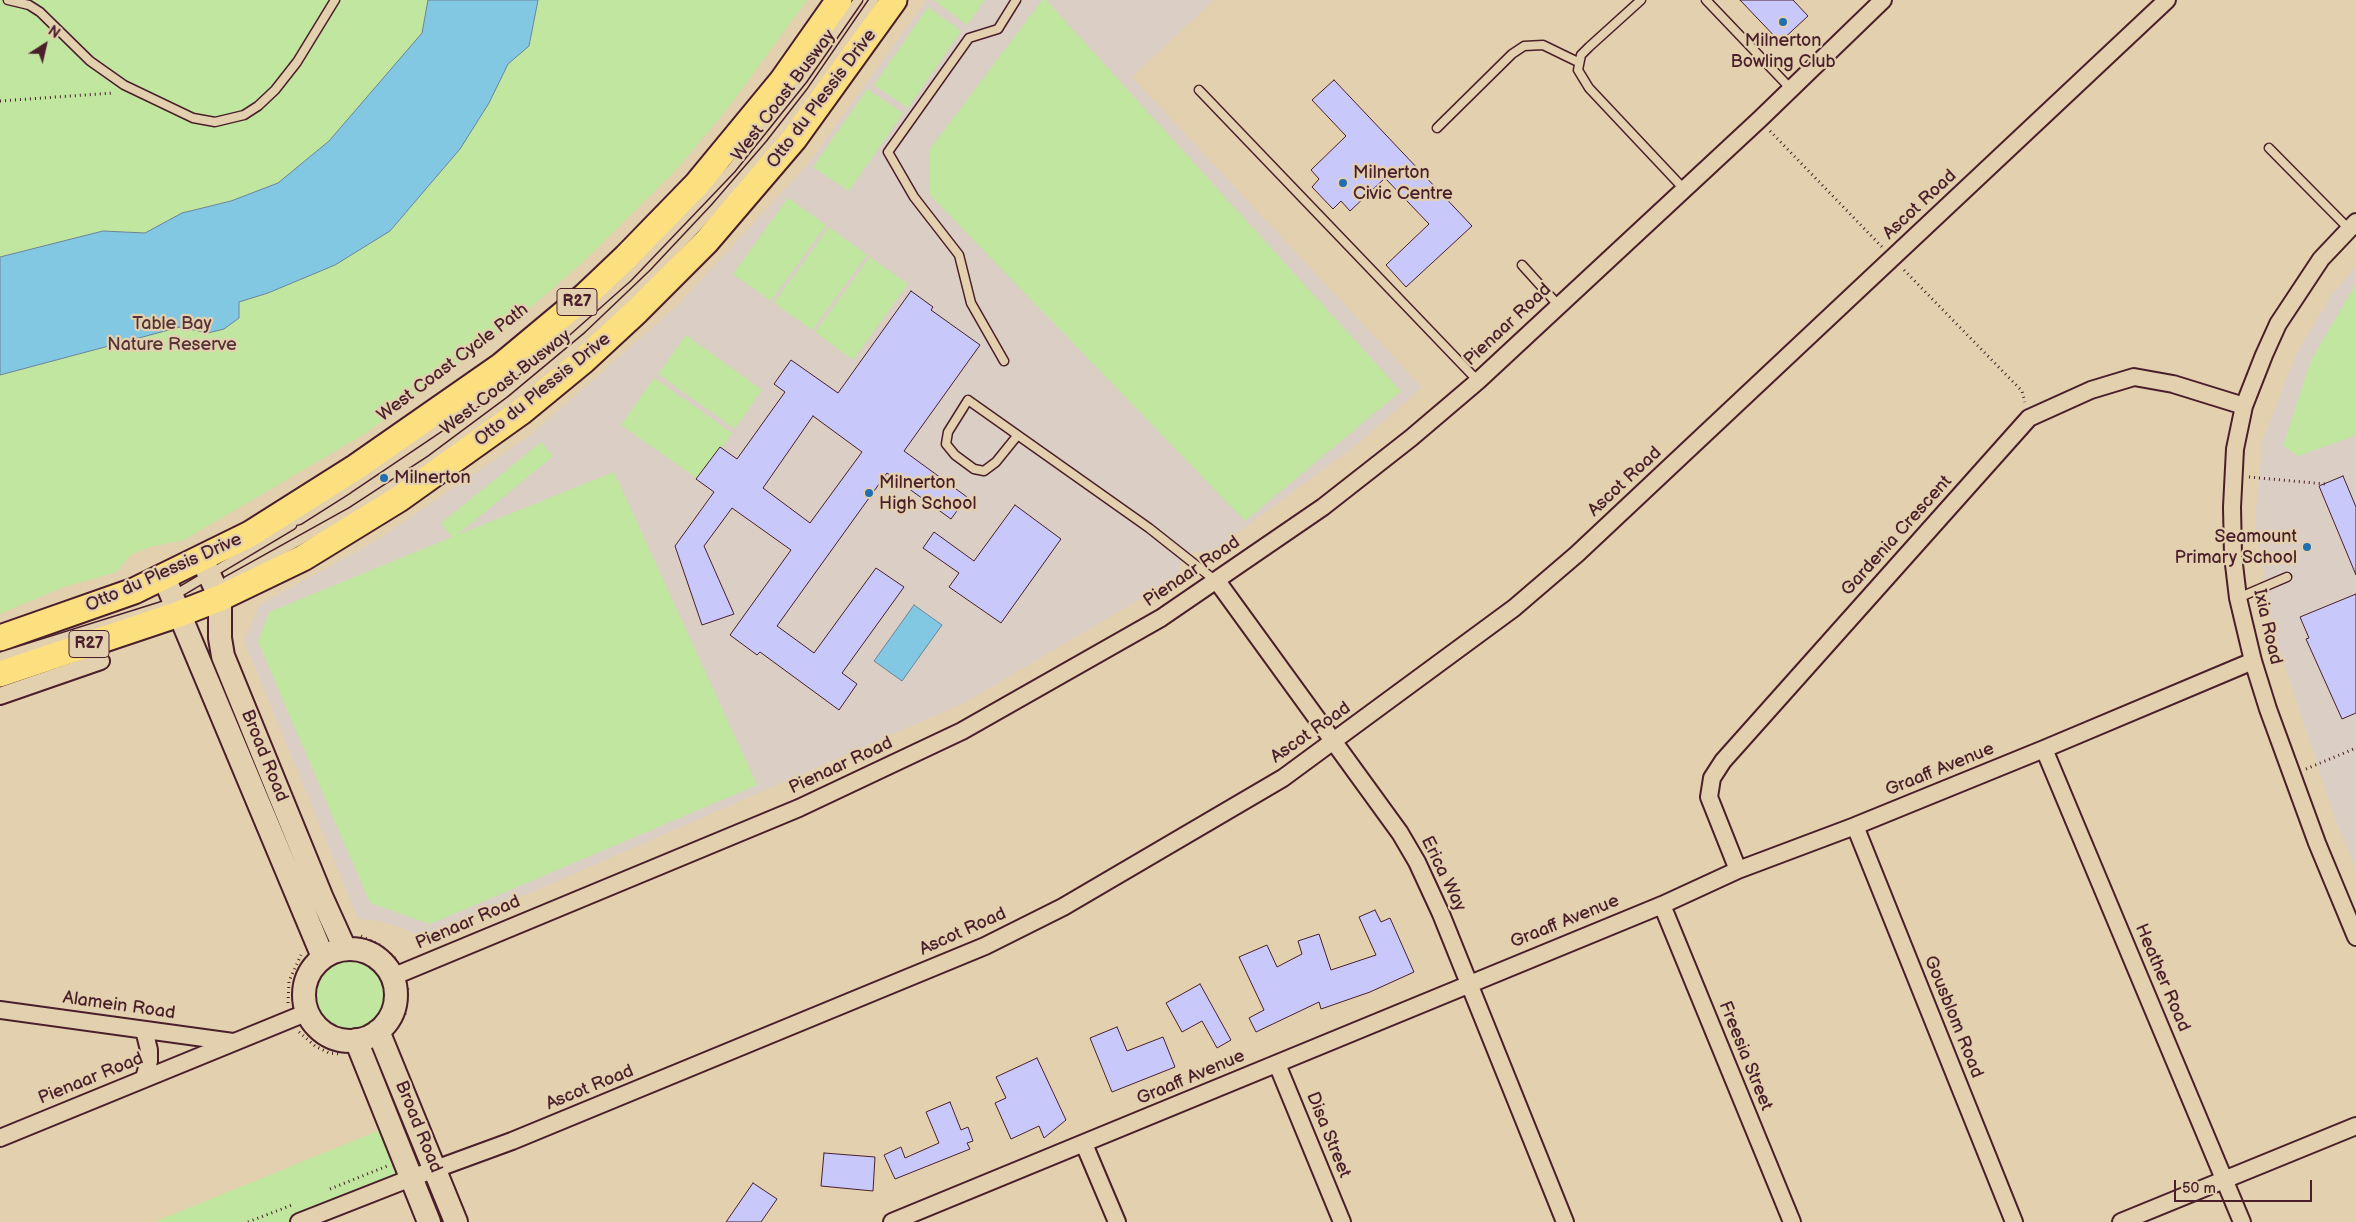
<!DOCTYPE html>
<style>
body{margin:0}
#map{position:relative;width:2356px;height:1222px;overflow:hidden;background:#e3d0ae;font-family:"Balsamiq Sans",sans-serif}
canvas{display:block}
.north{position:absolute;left:20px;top:20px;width:50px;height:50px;-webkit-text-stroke:4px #e3d0ae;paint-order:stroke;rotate:35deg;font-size:14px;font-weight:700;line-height:20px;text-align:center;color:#4a1f2b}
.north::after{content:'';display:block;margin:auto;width:18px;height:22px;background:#4a1f2b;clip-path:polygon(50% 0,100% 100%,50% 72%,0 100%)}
.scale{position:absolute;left:2174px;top:1180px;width:138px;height:22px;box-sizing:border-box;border:2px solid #4a1f2b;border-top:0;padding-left:6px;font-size:15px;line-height:18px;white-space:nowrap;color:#4a1f2b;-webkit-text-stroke:4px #e3d0ae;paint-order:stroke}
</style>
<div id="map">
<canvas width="2356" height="1222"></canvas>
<div class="north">N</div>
<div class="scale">50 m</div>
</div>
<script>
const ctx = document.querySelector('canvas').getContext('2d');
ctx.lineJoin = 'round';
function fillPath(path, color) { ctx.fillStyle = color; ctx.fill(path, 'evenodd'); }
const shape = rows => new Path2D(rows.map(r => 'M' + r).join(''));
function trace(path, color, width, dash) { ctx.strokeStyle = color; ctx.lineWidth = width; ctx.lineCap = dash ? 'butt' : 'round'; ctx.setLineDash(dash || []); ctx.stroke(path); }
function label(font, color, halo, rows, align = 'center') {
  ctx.font = font + ' "Balsamiq Sans",sans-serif'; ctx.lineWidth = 4.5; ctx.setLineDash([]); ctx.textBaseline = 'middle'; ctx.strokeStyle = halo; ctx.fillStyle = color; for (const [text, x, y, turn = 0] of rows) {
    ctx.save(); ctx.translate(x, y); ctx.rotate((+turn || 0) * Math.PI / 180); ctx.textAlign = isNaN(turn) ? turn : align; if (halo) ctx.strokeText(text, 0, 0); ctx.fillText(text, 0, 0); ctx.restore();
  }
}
fillPath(shape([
 [926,0,1214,0,1132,77,1422,387,1358,444,1208,555,1196,551,1187,556,1179,566,1179,576,964,703,425,939,405,929,380,921,358,919,244,641,259,605,376,541,529,436,677,306,808,164],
 [2356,266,2356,870,2335,819,2271,624,2255,521,2262,442,2296,354,2332,294]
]), '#dbcec5');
fillPath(shape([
 [0,0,807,0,728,108,675,171,584,261,521,316,366,433,184,540,150,547,130,555,117,572,61,588,0,614],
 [934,0,985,0,967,25],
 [1042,0,1046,0,1401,391,1245,521,930,195,930,149],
 [928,7,961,31,908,108,874,85],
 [867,89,903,113,849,191,813,167],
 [788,198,826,225,771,301,733,274],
 [829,227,867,255,812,330,774,303],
 [870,257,908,284,853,360,815,332],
 [2356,284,2356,435,2298,456,2283,446,2311,360],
 [686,335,762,390,735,429,658,374],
 [654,378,732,433,699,480,621,425],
 [541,442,553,456,457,535,614,472,757,785,430,924,370,903,258,642,269,612,452,537,441,523],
 '315 995a35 35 0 1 1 70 0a35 35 0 1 1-70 0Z',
 [380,1055,448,1222,440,1222,373,1058],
 [390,1126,411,1178,299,1222,154,1222]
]), '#c1e6a0');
const water = shape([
 [428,0,538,0,529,46,508,64,489,103,460,149,390,231,335,265,268,293,239,302,239,318,224,329,208,333,180,327,0,375,0,257,103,231,145,233,182,213,231,201,278,183,329,141,422,33,428,0],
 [914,605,942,625,902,681,874,661,914,605]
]);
fillPath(water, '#82c8e3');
trace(water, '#6c8499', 1);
const building = shape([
 [1740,0,1793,0,1808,16,1780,42,1740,0],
 [1334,80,1472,226,1406,287,1386,265,1429,224,1385,178,1350,211,1341,201,1333,209,1312,187,1319,179,1311,170,1346,136,1312,100,1334,80],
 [911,291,933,307,931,310,980,345,904,451,967,497,951,519,887,473,777,626,814,653,876,568,904,587,842,673,857,684,839,710,760,652,757,655,730,635,791,550,732,508,704,546,734,614,702,625,675,546,714,492,696,479,720,447,737,459,785,392,774,384,791,360,838,393,911,291],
 [813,416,862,452,810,523,763,488,813,416],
 [2343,476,2356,507,2356,575,2319,486,2343,476],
 [1015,505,1061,539,1001,623,949,587,959,573,923,548,934,532,974,561,1015,505],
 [2356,594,2356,713,2342,719,2306,639,2309,638,2300,617,2356,594],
 [1375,910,1381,922,1390,918,1414,972,1370,992,1321,1009,1319,1002,1256,1032,1249,1018,1264,1010,1239,957,1267,945,1277,967,1302,954,1298,941,1319,934,1331,970,1376,955,1359,917,1375,910],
 [1200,984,1231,1040,1217,1048,1202,1021,1182,1032,1166,1003,1200,984],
 [1117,1027,1127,1051,1163,1037,1175,1067,1112,1092,1090,1038,1117,1027],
 [1037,1058,1066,1120,1044,1138,1039,1126,1011,1139,995,1103,1006,1098,996,1077,1037,1058],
 [950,1102,961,1130,968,1127,973,1141,967,1143,970,1149,895,1179,884,1155,901,1147,905,1158,939,1143,926,1112,950,1102],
 [824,1153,875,1157,873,1191,821,1186,824,1153],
 [753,1183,777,1199,761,1222,726,1222,753,1183]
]);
fillPath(building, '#c9c8fa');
trace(building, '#4a1f2b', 1);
const lane = shape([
 [8,0,29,5,40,12,90,61,124,85,193,118,215,122,244,115,258,106,275,90,297,62,335,0],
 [1641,0,1589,47,1581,55,1578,70,1589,88,1684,189],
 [1706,0,1791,89],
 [1199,90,1478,381],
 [1437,128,1512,54,1524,46,1543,45,1578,62],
 [2269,148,2349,229],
 [1522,265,1559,306],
 [1004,361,971,303,959,255,914,197,888,152,969,38,998,29,1016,0],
 [1017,436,996,462,984,471,974,469,955,455,946,444,948,432,968,400,1149,528,1216,581],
 [283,524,299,520,348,489,480,400,566,332,627,278,731,169,803,79,858,0],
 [227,581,351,512,432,459,510,401,588,336,653,274,714,209,771,143,810,93,874,0],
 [173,596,292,525],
 [2238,598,2287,577],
 [0,657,172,603]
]);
const street = shape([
 [2356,222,2321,259,2278,324,2264,355,2244,406,2235,449,2232,507,2233,556,2238,598,2253,661,2268,709,2317,843,2356,937],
 [1217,581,1400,833,1417,862,1441,914,1565,1222],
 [0,696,101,661],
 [2044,749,2242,1222],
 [1855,826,2014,1222],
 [1738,870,1709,797,1712,778,1723,761,2029,418,2091,390,2134,377,2173,384,2244,406],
 [1662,905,1792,1222],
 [392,977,799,808,962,731,1161,618,1323,507,1411,438,1478,381,1760,119,1883,0],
 [0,1010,233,1042],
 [1277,1064,1342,1222],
 [144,1078,149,1061,149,1050,144,1030],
 [0,1138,308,1012],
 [1084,1144,1117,1222],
 [299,1222,411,1178,512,1141,985,946,1063,907,1283,778,1514,608,1577,554,2167,0],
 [892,1222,1662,905,1738,870,1855,826,2044,749,2253,661],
 [2121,1222,2356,1126]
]);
const secondary = shape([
 [202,559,220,598,220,638,223,656,321,896,345,949],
 [164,577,323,957],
 '304 995a46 46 0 1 1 92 0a46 46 0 1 1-92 0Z',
 [378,1031,456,1222],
 [356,1040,429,1222]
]);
const primary = shape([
 [0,638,134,591,250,534,356,467,501,366,585,296,626,257,697,184,782,81,839,0],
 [0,674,179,614,220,598,303,558,399,499,521,412,583,361,637,311,706,242,794,139,894,0]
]);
trace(lane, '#4a1f2b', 11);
trace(street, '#4a1f2b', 20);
trace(secondary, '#4a1f2b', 26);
trace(primary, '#4a1f2b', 29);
trace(shape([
 [0,101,113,93],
 [1770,131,1882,247],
 [1904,270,2022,391,2025,402],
 [2249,477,2325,484],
 [2306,769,2356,748],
 [361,936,380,945,395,958],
 [288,1003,289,981,301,955],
 [397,1027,405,1014,408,988],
 [299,1032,315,1046,329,1053,341,1054],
 [330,1189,387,1166],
 [248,1222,292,1205]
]), '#4a1f2b', 3, [1, 4]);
trace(lane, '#e3d0ae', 8);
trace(street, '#e3d0ae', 16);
trace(secondary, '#e3d0ae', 22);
trace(primary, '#fce080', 25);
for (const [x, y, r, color] of [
 [1783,22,5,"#1f6fb2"],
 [1343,183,5,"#1f6fb2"],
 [384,478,5,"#1f6fb2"],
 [869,493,5,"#1f6fb2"],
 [2307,547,5,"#1f6fb2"]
]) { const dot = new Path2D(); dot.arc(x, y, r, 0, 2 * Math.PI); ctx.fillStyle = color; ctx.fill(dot); trace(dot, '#e3d0ae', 2); }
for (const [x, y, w] of [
 [577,302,40],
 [89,644,40]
]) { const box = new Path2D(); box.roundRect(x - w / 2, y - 13.5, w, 27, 4); ctx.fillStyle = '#e3d0ae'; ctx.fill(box); trace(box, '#4a1f2b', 1); }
label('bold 16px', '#4a1f2b', null, [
 ["R27",577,302],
 ["R27",89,644]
]);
label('18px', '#4a1f2b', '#e3d0ae', [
 ["Milnerton",1783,41,"center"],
 ["Bowling Club",1783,62,"center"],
 ["Milnerton",1353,173],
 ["Civic Centre",1353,194],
 ["Milnerton",394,478],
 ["Milnerton",879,483],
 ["High School",879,504],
 ["Seamount",2297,537,"right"],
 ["Primary School",2297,558,"right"]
], 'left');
label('18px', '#4a1f2b', '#e3d0ae', [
 ["West Coast Busway",784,96,-53],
 ["Otto du Plessis Drive",822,99,-53],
 ["Ascot Road",1920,205,-43],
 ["Pienaar Road",1508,325,-43],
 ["West Coast Cycle Path",453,363,-37],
 ["West Coast Busway",506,383,-38],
 ["Otto du Plessis Drive",543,390,-39],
 ["Ascot Road",1625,482,-43],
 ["Gardenia Crescent",1897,536,-48],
 ["Pienaar Road",1192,572,-34],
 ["Otto du Plessis Drive",164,573,-24],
 ["Ixia Road",2267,627,77],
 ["Ascot Road",1311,733,-35],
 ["Broad Road",264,756,68],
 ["Pienaar Road",841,766,-25],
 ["Graaff Avenue",1940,770,-22],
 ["Erica Way",1443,874,64],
 ["Graaff Avenue",1565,922,-22],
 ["Pienaar Road",468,923,-23],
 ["Ascot Road",963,932,-24],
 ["Heather Road",2162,978,67],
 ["Alamein Road",119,1006,8],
 ["Gousblom Road",1953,1017,68],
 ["Freesia Street",1745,1056,68],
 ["Graaff Avenue",1191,1078,-23],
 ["Pienaar Road",91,1079,-22],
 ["Ascot Road",590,1088,-22],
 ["Broad Road",418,1127,68],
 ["Disa Street",1328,1135,68]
]);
label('18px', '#563337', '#e3d0ae', [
 ["Table Bay",172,324],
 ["Nature Reserve",172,345]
]);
</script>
